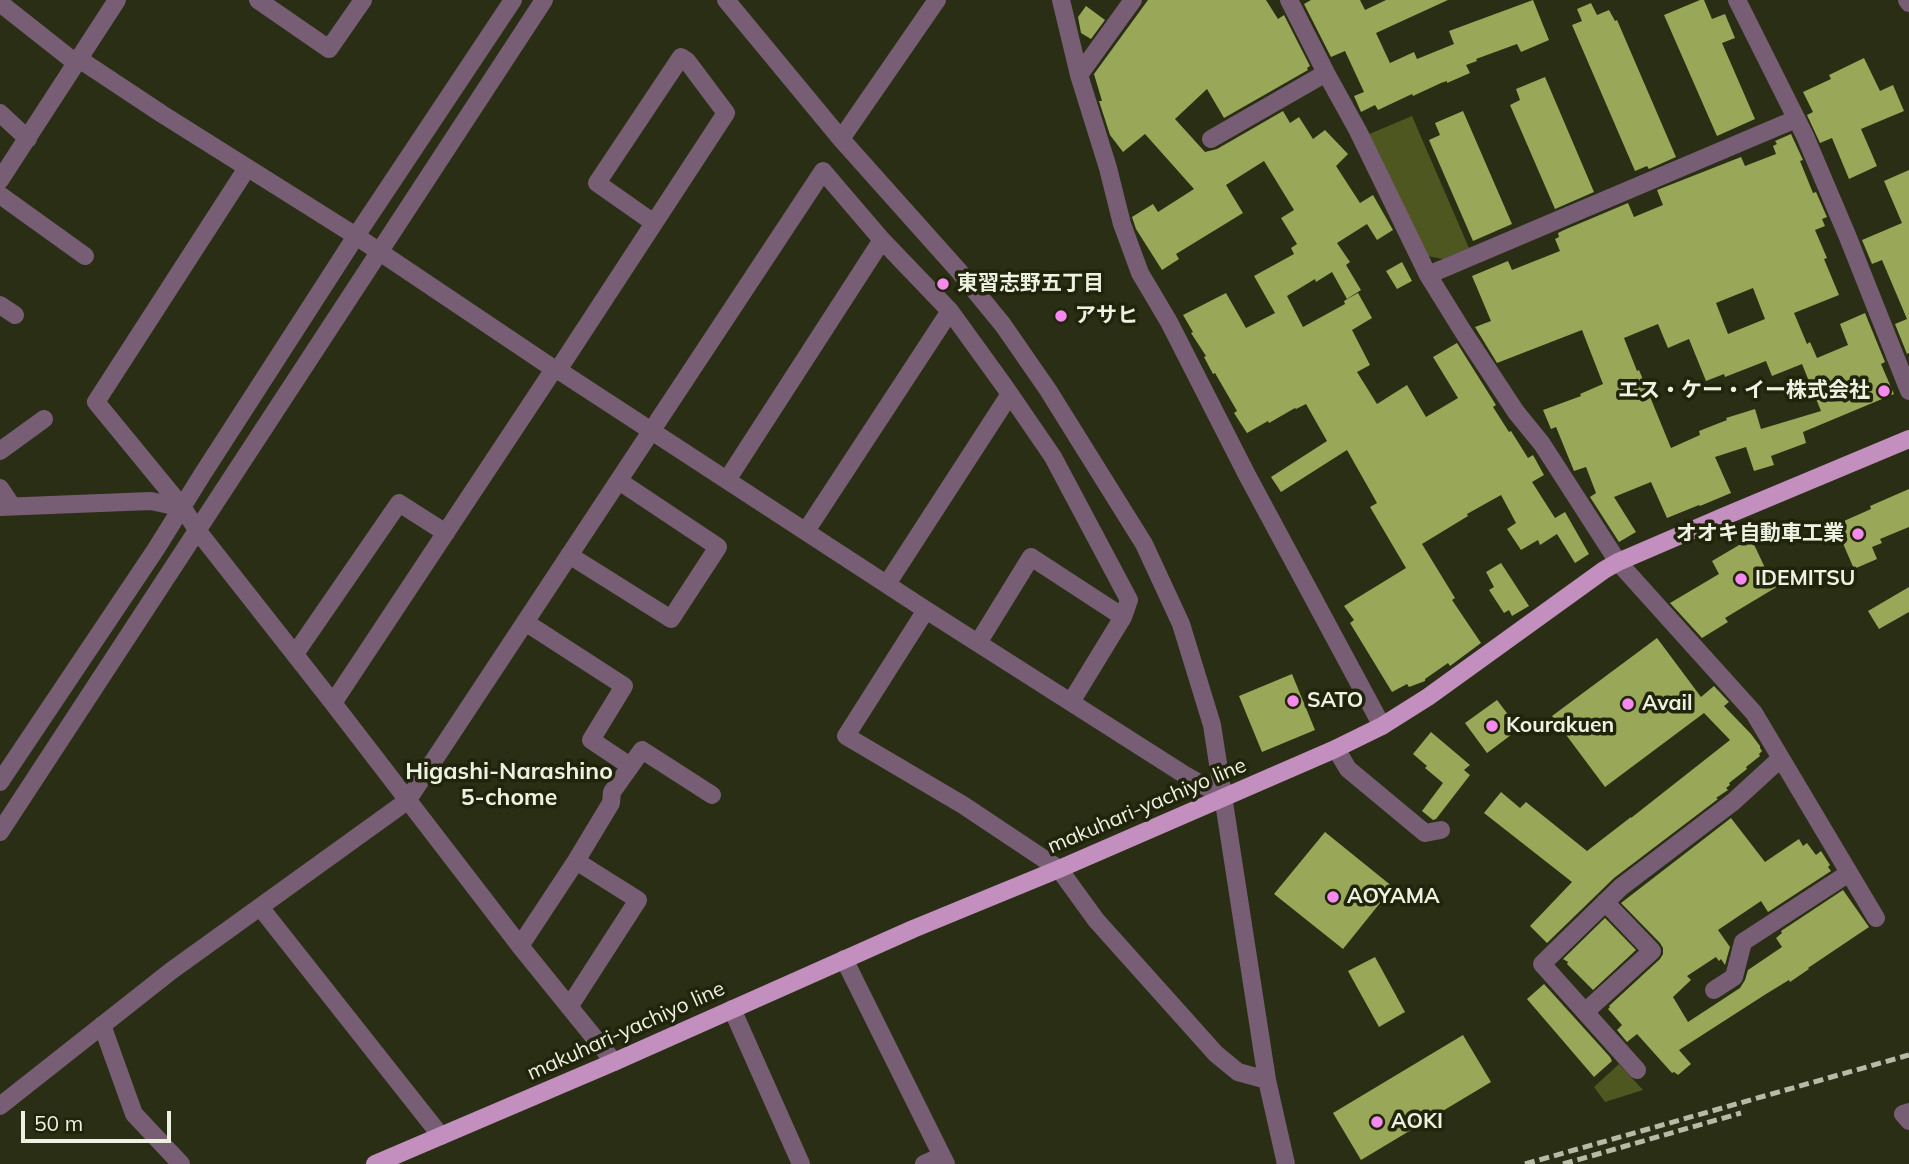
<!DOCTYPE html>
<meta charset="utf-8">
<style>
body{margin:0}
#map{position:relative;width:1909px;height:1164px;overflow:hidden;background:#292e14;font-family:Mulish,sans-serif}
canvas{display:block}
.scale{position:absolute;left:21px;top:1111px;width:150px;height:32px;box-sizing:border-box;border:4px solid #edf1e1;border-top:0;padding-left:9px;font-size:21px;line-height:24px;white-space:nowrap;color:#edf1e1;-webkit-text-stroke:5px #20240a;paint-order:stroke}
</style>
<div id="map">
<canvas width="1909" height="1164"></canvas>
<div class="scale">50 m</div>
</div>
<script>
const ctx = document.querySelector('canvas').getContext('2d');
ctx.lineJoin = 'round';
function fillPath(path, color) { ctx.fillStyle = color; ctx.fill(path, 'evenodd'); }
const shape = rows => new Path2D(rows.map(r => 'M' + r).join(''));
function trace(path, color, width, dash) { ctx.strokeStyle = color; ctx.lineWidth = width; ctx.lineCap = dash ? 'butt' : 'round'; ctx.setLineDash(dash || []); ctx.stroke(path); }
function label(font, color, halo, rows, align = 'center') {
  ctx.font = font + ' Mulish,"Noto Sans JP",sans-serif'; ctx.lineWidth = 7; ctx.setLineDash([]); ctx.textBaseline = 'middle'; ctx.strokeStyle = halo; ctx.fillStyle = color; for (const [text, x, y, turn = 0] of rows) {
    ctx.save(); ctx.translate(x, y); ctx.rotate((+turn || 0) * Math.PI / 180); ctx.textAlign = isNaN(turn) ? turn : align; if (halo) ctx.strokeText(text, 0, 0); ctx.fillText(text, 0, 0); ctx.restore();
  }
}
fillPath(shape([
 [1412,116,1469,248,1443,259,1427,256,1367,135],
 [1619,1064,1643,1090,1605,1102,1594,1087]
]), '#4e571f');
fillPath(shape([
 [1148,0,1266,0,1278,19,1284,15,1310,66,1307,68,1308,70,1224,118,1207,89,1175,119,1205,152,1217,149,1283,111,1290,123,1299,117,1313,139,1325,130,1348,154,1336,166,1360,203,1373,195,1393,230,1377,240,1367,224,1337,243,1350,262,1346,265,1361,290,1347,299,1332,272,1316,282,1315,279,1287,296,1303,327,1345,304,1344,301,1358,293,1372,318,1352,330,1370,365,1357,372,1377,404,1407,385,1426,417,1458,398,1433,357,1457,343,1496,405,1493,407,1509,432,1511,431,1528,458,1533,455,1544,475,1532,482,1555,518,1565,512,1589,554,1575,563,1557,534,1540,545,1538,540,1521,550,1507,529,1516,523,1501,495,1467,514,1468,516,1422,544,1455,598,1452,600,1481,643,1450,666,1448,663,1425,679,1425,681,1409,687,1407,684,1392,692,1350,623,1354,620,1344,606,1406,568,1370,507,1377,503,1347,450,1281,492,1271,477,1327,441,1306,404,1296,409,1295,408,1269,423,1268,421,1247,433,1234,413,1237,411,1215,373,1213,374,1204,357,1206,356,1191,333,1193,332,1183,315,1226,293,1246,328,1275,313,1254,276,1294,254,1291,248,1297,244,1281,218,1294,210,1264,161,1226,185,1243,213,1176,254,1179,259,1162,270,1136,229,1132,217,1153,204,1158,212,1194,189,1145,134,1123,152,1110,135,1099,101,1102,101,1094,74],
 [1311,0,1360,0,1365,10,1386,0,1448,0,1376,33,1390,63,1414,52,1417,59,1454,44,1449,31,1533,0,1549,40,1521,52,1517,44,1476,59,1477,61,1466,65,1470,73,1447,83,1447,81,1441,83,1413,96,1412,94,1378,110,1375,105,1361,112,1354,96,1364,92,1345,51,1331,57,1304,4],
 [1700,0,1704,0,1712,19,1725,14,1735,38,1722,43,1755,119,1717,136,1664,15],
 [1591,3,1597,15,1609,10,1615,21,1617,20,1676,157,1649,169,1647,166,1635,171,1572,25,1582,21,1577,9],
 [1086,6,1105,20,1091,39,1081,33,1078,17],
 [1864,58,1880,91,1893,85,1904,111,1861,129,1877,166,1849,179,1832,138,1820,143,1807,115,1813,112,1803,92,1831,79,1829,75],
 [1545,77,1594,192,1555,209,1510,105,1520,100,1516,89],
 [1463,111,1512,224,1473,241,1429,140,1440,135,1435,123],
 [1791,134,1803,160,1800,161,1813,193,1816,192,1827,217,1822,219,1825,226,1815,230,1827,258,1824,259,1839,295,1794,313,1807,344,1810,342,1817,358,1848,345,1840,324,1865,313,1885,362,1881,364,1894,394,1803,432,1806,443,1771,456,1774,465,1754,471,1746,447,1715,457,1731,493,1700,506,1699,505,1667,518,1651,482,1614,497,1636,532,1619,542,1590,497,1596,493,1586,467,1574,471,1556,427,1551,429,1543,410,1581,396,1580,394,1603,384,1582,330,1497,363,1475,327,1491,321,1472,276,1508,261,1512,270,1560,251,1555,239,1559,237,1558,233,1564,230,1628,203,1634,217,1663,205,1657,190,1741,157,1745,166,1776,154,1773,146,1777,144,1775,141],
 [1753,288,1765,319,1728,334,1716,303],
 [1658,324,1668,348,1689,339,1706,381,1724,374,1725,377,1766,361,1772,376,1802,364,1821,411,1761,429,1755,409,1726,418,1727,420,1699,431,1700,435,1671,448,1639,370,1637,371,1624,338],
 [1909,170,1909,353,1907,354,1895,324,1907,319,1882,260,1872,264,1862,240,1902,223,1884,181],
 [1402,262,1412,281,1397,289,1386,271],
 [1909,489,1909,527,1880,539,1882,543,1872,547,1877,559,1854,569,1835,525,1871,509,1870,506],
 [1751,538,1766,570,1770,569,1780,585,1725,618,1728,622,1702,638,1670,603,1719,574,1712,561],
 [1501,563,1529,606,1512,616,1509,610,1504,613,1489,590,1494,587,1486,572],
 [1909,587,1909,612,1879,629,1868,611],
 [1657,638,1701,697,1714,686,1728,701,1729,702,1724,706,1751,734,1760,746,1760,748,1762,751,1759,754,1760,756,1746,767,1747,769,1729,783,1730,785,1726,788,1728,790,1716,798,1718,799,1614,878,1547,943,1530,926,1572,882,1484,813,1501,792,1520,808,1526,802,1587,851,1631,817,1631,818,1730,740,1704,713,1605,787,1552,716],
 [1292,674,1315,730,1262,752,1239,696],
 [1497,700,1519,729,1487,753,1465,723],
 [1431,732,1470,765,1464,770,1470,775,1436,819,1433,820,1422,811,1443,783,1425,768,1427,766,1413,754],
 [1731,818,1765,862,1799,839,1803,846,1807,843,1816,855,1821,851,1830,865,1828,867,1831,871,1768,912,1761,901,1718,930,1730,947,1725,965,1721,959,1719,961,1716,957,1687,976,1691,980,1673,997,1688,1022,1740,988,1745,980,1748,970,1782,947,1776,938,1782,933,1781,931,1843,890,1869,927,1808,968,1809,969,1790,982,1789,980,1766,994,1679,1050,1691,1064,1678,1075,1674,1072,1672,1073,1637,1034,1627,1042,1617,1030,1622,1025,1608,1009,1610,1007,1609,1006,1660,959,1663,954,1663,948,1660,943,1621,903],
 [1325,832,1393,887,1343,949,1274,894],
 [1605,918,1636,950,1593,990,1567,964,1568,962,1563,959],
 [1375,957,1405,1012,1379,1027,1348,971],
 [1544,984,1610,1057,1612,1061,1594,1077,1527,999],
 [1463,1035,1491,1082,1361,1160,1333,1113]
]), '#99a759');
trace(shape([
 [258,0,329,49,363,0],
 [726,0,841,139,958,270,1003,325,1048,390,1144,544,1181,624,1212,725,1267,1080,1286,1164],
 [1061,0,1079,75,1108,168,1122,224,1140,273,1169,322,1247,475,1382,726],
 [1289,0,1326,73,1358,131,1428,275,1462,330,1516,412,1542,444,1618,562,1754,713,1876,918],
 [1737,0,1805,136,1847,235,1909,391],
 [1907,0,1909,3],
 [0,3,76,63],
 [79,59,162,114,356,236,554,369,558,370,926,610,1185,775,1224,797],
 [1079,75,1133,0],
 [0,113,28,139],
 [841,139,937,0],
 [1211,139,1326,73],
 [247,168,96,402,183,508,197,530,333,703,520,946,614,1062],
 [0,180,117,0],
 [0,195,85,256],
 [1428,275,1796,119],
 [0,305,15,315],
 [558,370,726,113,687,61,681,57,597,183,654,223],
 [0,451,44,419],
 [727,480,882,240],
 [0,488,12,506],
 [0,507,151,501,183,508],
 [806,531,950,311],
 [569,555,671,619,718,547,619,481],
 [887,584,1010,394],
 [926,610,846,736,963,805,1059,869,1096,920,1216,1054,1238,1072,1267,1080],
 [525,622,624,686,591,740,630,766],
 [978,643,1031,557,1123,617],
 [295,654,399,503,446,533],
 [333,703,554,369],
 [1336,749,1348,769,1425,833,1441,830],
 [0,782,156,549,202,475,356,236,513,0],
 [0,832,544,0],
 [260,907,441,1136],
 [520,946,576,861,611,803,612,792,642,750,712,795],
 [844,959,946,1164],
 [1714,990,1734,977,1743,942,1849,873],
 [569,1007,638,900,576,861],
 [732,1009,801,1164],
 [1585,1012,1652,951,1605,902],
 [102,1025,134,1114,181,1164],
 [1637,1070,1542,964,1621,887,1733,802,1780,759],
 [0,1106,171,971,407,801,823,171,882,240,950,311,1005,387,1053,457,1129,600,1123,617,1071,702],
 [1909,1112,1903,1114,1909,1121],
 [924,1164,942,1156]
]), '#775e75', 18);
trace(shape([
 [375,1164,614,1062,913,929,1059,869,1333,750,1382,726,1428,697,1604,570,1618,562,1725,516,1909,439]
]), '#c38fbe', 18);
trace(shape([
 [1525,1164,1909,1055],
 [1563,1164,1741,1113]
]), '#b6baa7', 5, [10, 5]);
for (const [x, y, r, color] of [
 [943,284,7,"#f589ee"],
 [1061,316,7,"#f589ee"],
 [1884,391,7,"#f589ee"],
 [1858,534,7,"#f589ee"],
 [1741,579,7,"#f589ee"],
 [1293,701,7,"#f589ee"],
 [1628,704,7,"#f589ee"],
 [1492,726,7,"#f589ee"],
 [1333,897,7,"#f589ee"],
 [1377,1122,7,"#f589ee"]
]) { const dot = new Path2D(); dot.arc(x, y, r, 0, 2 * Math.PI); ctx.fillStyle = color; ctx.fill(dot); trace(dot, '#20240a', 2.5); }
label('bold 21px', '#edf1e1', '#20240a', [
 ["東習志野五丁目",957,284],
 ["アサヒ",1075,316],
 ["エス・ケー・イー株式会社",1870,391,"right"],
 ["オオキ自動車工業",1844,534,"right"],
 ["IDEMITSU",1755,579],
 ["SATO",1307,701],
 ["Avail",1642,704],
 ["Kourakuen",1506,726],
 ["AOYAMA",1347,897],
 ["AOKI",1391,1122]
], 'left');
label('21px', '#edf1e1', '#20240a', [
 ["makuhari-yachiyo line",1147,806,-23],
 ["makuhari-yachiyo line",626,1031,-24]
]);
label('bold 23px', '#edf1e1', '#20240a', [
 ["Higashi-Narashino",509,772],
 ["5-chome",509,798]
]);
</script>
